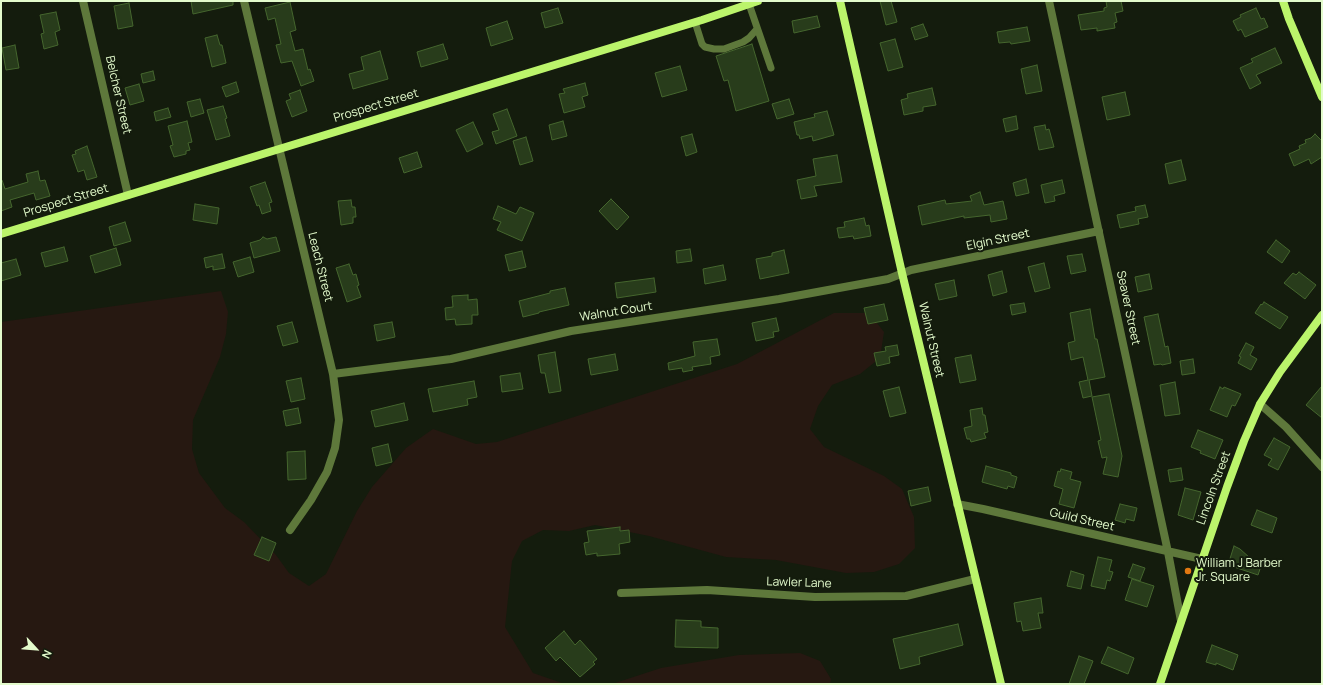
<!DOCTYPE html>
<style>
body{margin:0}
#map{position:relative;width:1323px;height:685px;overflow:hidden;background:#141c0d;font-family:Manrope,sans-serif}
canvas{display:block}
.frame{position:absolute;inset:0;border:2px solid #e3fbcc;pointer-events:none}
.north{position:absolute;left:16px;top:629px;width:40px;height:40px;-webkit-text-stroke:3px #141c0d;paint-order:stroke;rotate:116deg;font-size:11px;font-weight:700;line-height:16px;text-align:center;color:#e3fbcc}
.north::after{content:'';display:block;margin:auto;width:14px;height:18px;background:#e3fbcc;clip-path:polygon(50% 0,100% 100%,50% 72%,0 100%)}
</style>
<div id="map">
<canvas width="1323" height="685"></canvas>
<div class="frame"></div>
<div class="north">N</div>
</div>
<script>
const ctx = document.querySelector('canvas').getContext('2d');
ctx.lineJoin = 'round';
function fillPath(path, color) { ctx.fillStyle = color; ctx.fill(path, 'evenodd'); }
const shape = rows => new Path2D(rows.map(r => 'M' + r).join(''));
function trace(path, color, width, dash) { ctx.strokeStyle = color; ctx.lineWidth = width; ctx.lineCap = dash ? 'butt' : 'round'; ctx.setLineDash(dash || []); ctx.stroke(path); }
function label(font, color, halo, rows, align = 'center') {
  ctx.font = font + ' Manrope,sans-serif'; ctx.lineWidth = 4; ctx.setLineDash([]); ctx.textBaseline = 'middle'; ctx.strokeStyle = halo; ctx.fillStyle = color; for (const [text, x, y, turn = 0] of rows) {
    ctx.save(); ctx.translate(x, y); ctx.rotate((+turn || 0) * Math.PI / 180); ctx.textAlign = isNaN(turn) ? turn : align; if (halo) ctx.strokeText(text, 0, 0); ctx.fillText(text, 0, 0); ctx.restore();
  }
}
fillPath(shape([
 [221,291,228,312,226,334,220,357,193,420,192,449,199,473,225,508,244,522,276,555,289,573,309,586,326,574,357,511,372,487,406,448,433,429,476,444,497,442,737,364,834,313,869,313,884,332,880,358,860,374,832,385,818,406,810,429,824,447,884,476,902,489,914,517,915,548,899,564,874,572,846,573,776,560,726,557,649,536,595,525,569,531,543,530,522,541,512,561,505,627,533,673,565,684,1,684,1,322],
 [800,653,820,661,831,679,830,684,612,684,661,668,739,655]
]), '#261811');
const building = shape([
 [191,1,233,1,233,5,193,14,191,1],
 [880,1,891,1,897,22,886,25,880,1],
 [1106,1,1121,1,1123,11,1115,13,1117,22,1114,23,1115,28,1097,31,1097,28,1081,30,1078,15,1104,11,1104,8,1107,7,1106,1],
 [290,2,296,30,290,32,295,51,303,49,308,70,310,69,314,81,301,86,292,61,281,63,276,45,281,44,275,18,268,20,265,8,290,2],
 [129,3,133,26,118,29,114,6,129,3],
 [558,8,563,23,545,28,541,13,558,8],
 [1256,8,1261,19,1264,18,1268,27,1245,37,1241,29,1238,31,1233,21,1241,17,1240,15,1256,8],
 [56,12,60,30,55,32,58,45,44,49,41,34,44,33,40,15,56,12],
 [817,16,820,27,794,33,792,21,817,16],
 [507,21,513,39,491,46,486,28,507,21],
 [923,24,928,36,915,40,911,28,923,24],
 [1027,27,1030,41,1011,44,1010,42,999,43,997,32,1027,27],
 [217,35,220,45,222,45,226,63,212,67,205,38,217,35],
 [895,39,903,67,888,71,880,43,895,39],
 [443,44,448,59,421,67,417,52,443,44],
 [752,44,769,101,736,111,728,80,724,81,716,56,752,44],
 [15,45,19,68,6,70,2,48,15,45],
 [1275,48,1282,63,1256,75,1261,83,1250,89,1240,68,1253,62,1251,59,1275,48],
 [380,51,388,79,353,89,349,74,364,70,361,57,380,51],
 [1037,65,1042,91,1026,94,1021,69,1037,65],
 [680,66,687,90,662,97,655,73,680,66],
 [153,71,155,80,143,83,141,74,153,71],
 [236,82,239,92,226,97,222,87,236,82],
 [585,83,588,95,582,97,585,107,564,113,559,94,565,93,563,89,585,83],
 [139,84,144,101,130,105,125,88,139,84],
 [932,88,936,105,923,107,923,111,904,115,901,100,908,98,907,94,932,88],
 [300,90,307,111,292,117,286,101,291,99,289,94,300,90],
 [1125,92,1130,115,1107,120,1102,97,1125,92],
 [200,99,204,113,191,117,187,102,200,99],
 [789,99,794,114,777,119,772,104,789,99],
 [223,106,227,118,225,119,230,136,216,140,207,110,223,106],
 [168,108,171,117,156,121,154,112,168,108],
 [507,109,517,136,496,144,492,132,499,130,493,114,507,109],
 [827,111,834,135,813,141,812,136,800,139,799,135,797,135,794,122,815,117,814,114,827,111],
 [1016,116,1018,129,1006,132,1003,119,1016,116],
 [187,121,192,142,188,143,190,150,186,151,186,154,174,157,170,146,173,145,168,126,187,121],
 [563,121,567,136,552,140,549,125,563,121],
 [473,122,483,144,467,152,456,130,473,122],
 [1045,125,1046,130,1049,129,1054,147,1039,150,1034,127,1045,125],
 [692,134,697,152,686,156,681,137,692,134],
 [1315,134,1322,141,1322,157,1311,164,1309,159,1294,166,1289,154,1300,149,1299,146,1306,143,1305,140,1311,138,1315,134],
 [526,137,533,161,520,165,513,141,526,137],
 [87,146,97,177,87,180,84,170,78,172,72,155,76,154,75,151,87,146],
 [417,152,422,167,404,173,399,158,417,152],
 [837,155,842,182,814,186,817,196,801,199,797,180,816,176,813,159,837,155],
 [1181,160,1186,180,1169,184,1165,164,1181,160],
 [38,171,40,181,45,180,50,196,36,200,34,193,10,200,12,207,1,211,1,181,2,180,5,189,28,182,26,174,38,171],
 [1026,179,1029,193,1016,196,1013,183,1026,179],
 [1062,180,1065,193,1054,196,1055,201,1045,203,1041,185,1062,180],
 [265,182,272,202,269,203,271,211,262,214,259,205,257,206,250,187,265,182],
 [980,192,984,205,1003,201,1007,219,991,222,990,215,964,218,964,216,922,225,918,206,945,200,946,204,972,201,970,196,980,192],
 [611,199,629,217,617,230,599,211,611,199],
 [351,200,352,207,355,207,356,217,353,217,353,223,341,225,338,201,351,200],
 [195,204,219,208,217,224,193,220,195,204],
 [1145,205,1148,217,1138,219,1139,224,1120,228,1117,215,1136,211,1135,207,1145,205],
 [498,206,516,214,520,207,534,213,522,241,497,230,501,222,493,219,498,206],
 [864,218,866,226,869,225,871,236,854,239,853,236,839,238,837,228,845,227,844,222,864,218],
 [125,222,131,241,114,246,109,227,125,222],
 [263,237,267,239,276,237,280,251,254,258,250,243,260,240,263,237],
 [1276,240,1290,251,1282,263,1267,252,1276,240],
 [64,247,68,261,45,267,41,253,64,247],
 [116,248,121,265,95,273,90,256,116,248],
 [690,249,692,261,677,263,676,251,690,249],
 [784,250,789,273,760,279,756,259,772,256,772,253,784,250],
 [522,251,526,267,509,271,505,255,522,251],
 [222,254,225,268,213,270,213,266,206,268,204,258,222,254],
 [1082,254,1086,271,1071,274,1067,256,1082,254],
 [250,257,254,272,238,277,233,262,250,257],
 [16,259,21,275,1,281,1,263,16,259],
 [1044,263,1050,288,1035,292,1028,267,1044,263],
 [349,264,353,275,356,274,359,285,357,286,361,297,347,302,336,268,349,264],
 [723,265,726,280,705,284,703,269,723,265],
 [1002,271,1007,292,993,296,988,275,1002,271],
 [1299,272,1316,285,1305,299,1284,283,1293,273,1296,275,1299,272],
 [1149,274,1152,289,1138,292,1135,277,1149,274],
 [654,278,656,292,617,298,615,283,654,278],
 [954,280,957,296,939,300,935,284,954,280],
 [565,288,569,305,539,312,539,313,523,317,519,301,550,293,550,291,565,288],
 [468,295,468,300,477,299,478,315,472,315,472,324,456,325,455,319,446,320,445,308,453,307,452,296,468,295],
 [1264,302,1288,317,1280,329,1255,313,1261,304,1262,305,1264,302],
 [1024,303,1026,312,1012,315,1010,305,1024,303],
 [884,304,888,320,868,324,864,308,884,304],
 [1090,309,1095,339,1097,339,1105,377,1089,380,1092,396,1083,398,1079,382,1088,380,1083,357,1071,360,1068,343,1075,341,1070,313,1090,309],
 [1158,314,1165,347,1168,346,1171,363,1162,365,1161,364,1154,365,1144,317,1158,314],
 [776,318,779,331,773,332,774,337,756,341,752,323,776,318],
 [292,322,298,342,283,346,277,326,292,322],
 [392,322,395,337,377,341,374,325,392,322],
 [717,339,720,355,710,357,711,364,692,367,693,370,683,372,682,368,669,370,668,363,695,356,693,342,717,339],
 [1246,343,1254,347,1250,355,1257,359,1251,370,1238,363,1241,357,1239,356,1246,343],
 [897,345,899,355,889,357,890,363,877,366,874,353,886,351,885,347,897,345],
 [555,352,561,391,549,393,545,373,541,373,538,355,555,352],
 [615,354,618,370,591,375,588,359,615,354],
 [971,355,976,380,960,383,955,358,971,355],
 [1193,359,1195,373,1182,375,1180,361,1193,359],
 [520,373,523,389,502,392,500,376,520,373],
 [301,378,305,399,291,402,286,381,301,378],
 [474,381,477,397,467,399,468,405,433,412,428,389,474,381],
 [1175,382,1180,414,1165,416,1160,385,1175,382],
 [1322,386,1322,418,1306,405,1322,386],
 [899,387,906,413,890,417,883,391,899,387],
 [1220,387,1223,389,1224,387,1241,394,1235,406,1232,405,1227,417,1210,410,1220,387],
 [1109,394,1122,456,1118,477,1103,474,1107,457,1102,458,1098,441,1101,440,1092,397,1109,394],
 [404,403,408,420,375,427,371,411,404,403],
 [298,408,301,423,286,426,283,411,298,408],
 [982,408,983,415,985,415,988,432,984,433,986,438,971,442,970,439,967,439,964,428,972,426,970,410,982,408],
 [1198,430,1223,440,1215,459,1200,453,1201,451,1191,447,1198,430],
 [1274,438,1290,447,1278,470,1268,465,1272,459,1264,455,1274,438],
 [388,444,392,462,376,466,372,448,388,444],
 [305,451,306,479,288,480,287,452,305,451],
 [986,466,1011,473,1011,475,1017,477,1014,488,1008,486,1007,489,982,482,986,466],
 [1181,468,1183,480,1170,482,1168,470,1181,468],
 [1061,469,1072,472,1070,479,1081,482,1074,508,1059,504,1063,489,1054,486,1058,471,1060,472,1061,469],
 [928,487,931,501,911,506,908,491,928,487],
 [1185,488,1201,492,1193,520,1178,515,1185,488],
 [1120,504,1137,508,1134,521,1126,519,1125,523,1115,520,1120,504],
 [1257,510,1277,518,1272,533,1251,525,1257,510],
 [620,527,620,531,629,530,630,542,619,544,620,554,597,556,597,553,586,555,584,543,589,542,587,531,620,527],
 [262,537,276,543,269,561,254,555,262,537],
 [1234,546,1240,549,1250,558,1262,563,1258,575,1228,565,1234,546],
 [1098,557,1112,560,1109,571,1113,572,1110,581,1107,580,1105,589,1091,586,1098,557],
 [1133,564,1145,568,1140,581,1128,577,1133,564],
 [1071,571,1084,575,1081,589,1067,586,1071,571],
 [1132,579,1154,586,1147,607,1125,600,1132,579],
 [1041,598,1043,613,1038,613,1041,628,1023,631,1021,621,1017,622,1014,603,1041,598],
 [676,620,701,621,701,627,718,628,718,648,675,647,676,620],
 [958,624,963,645,919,657,920,664,900,669,893,639,958,624],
 [564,631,575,645,580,640,597,659,593,662,595,664,580,677,560,657,556,661,545,648,564,631],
 [1212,645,1238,655,1233,670,1216,663,1216,665,1206,662,1212,645],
 [1108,647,1134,658,1128,674,1101,663,1108,647],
 [1079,656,1093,661,1084,684,1069,684,1079,656]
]);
fillPath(building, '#283c1b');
trace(building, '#45662e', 1);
trace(shape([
 [749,4,771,68],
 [695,22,702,44,705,47,714,49,724,49,743,42,749,38,757,29]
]), '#5e783b', 7);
trace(shape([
 [83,1,128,195],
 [244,1,333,374,339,420,335,448,327,472,311,500,290,530],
 [1049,1,1168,552,1181,621],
 [333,374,451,359,571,331,779,299,888,279,911,270,1099,231],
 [1260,404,1286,427,1322,467],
 [957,504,983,509,1202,559],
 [621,593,707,590,815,597,906,596,975,579]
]), '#5e783b', 8);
trace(shape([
 [840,1,902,273,1001,684],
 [1283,1,1289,19,1322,97],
 [1,234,702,20,758,1],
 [1160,684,1227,487,1244,441,1260,404,1280,372,1322,315]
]), '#bbf46b', 8);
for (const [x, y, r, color] of [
 [1188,571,4,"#e27811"]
]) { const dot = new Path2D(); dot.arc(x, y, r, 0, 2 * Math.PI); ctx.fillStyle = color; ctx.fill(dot); trace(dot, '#141c0d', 1.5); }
label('12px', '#e3fbcc', '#141c0d', [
 ["Belcher Street",118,95,77],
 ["Prospect Street",376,106,-17],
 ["Prospect Street",66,201,-17],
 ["Elgin Street",998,240,-12],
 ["Leach Street",320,267,76],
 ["Seaver Street",1128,308,78],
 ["Walnut Court",616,312,-9],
 ["Walnut Street",931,340,77],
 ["Lincoln Street",1214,488,-70],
 ["Guild Street",1082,520,13],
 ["Lawler Lane",799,583,2]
]);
label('12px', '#e3fbcc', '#141c0d', [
 ["William J Barber",1196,564],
 ["Jr. Square",1196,578]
], 'left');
</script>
